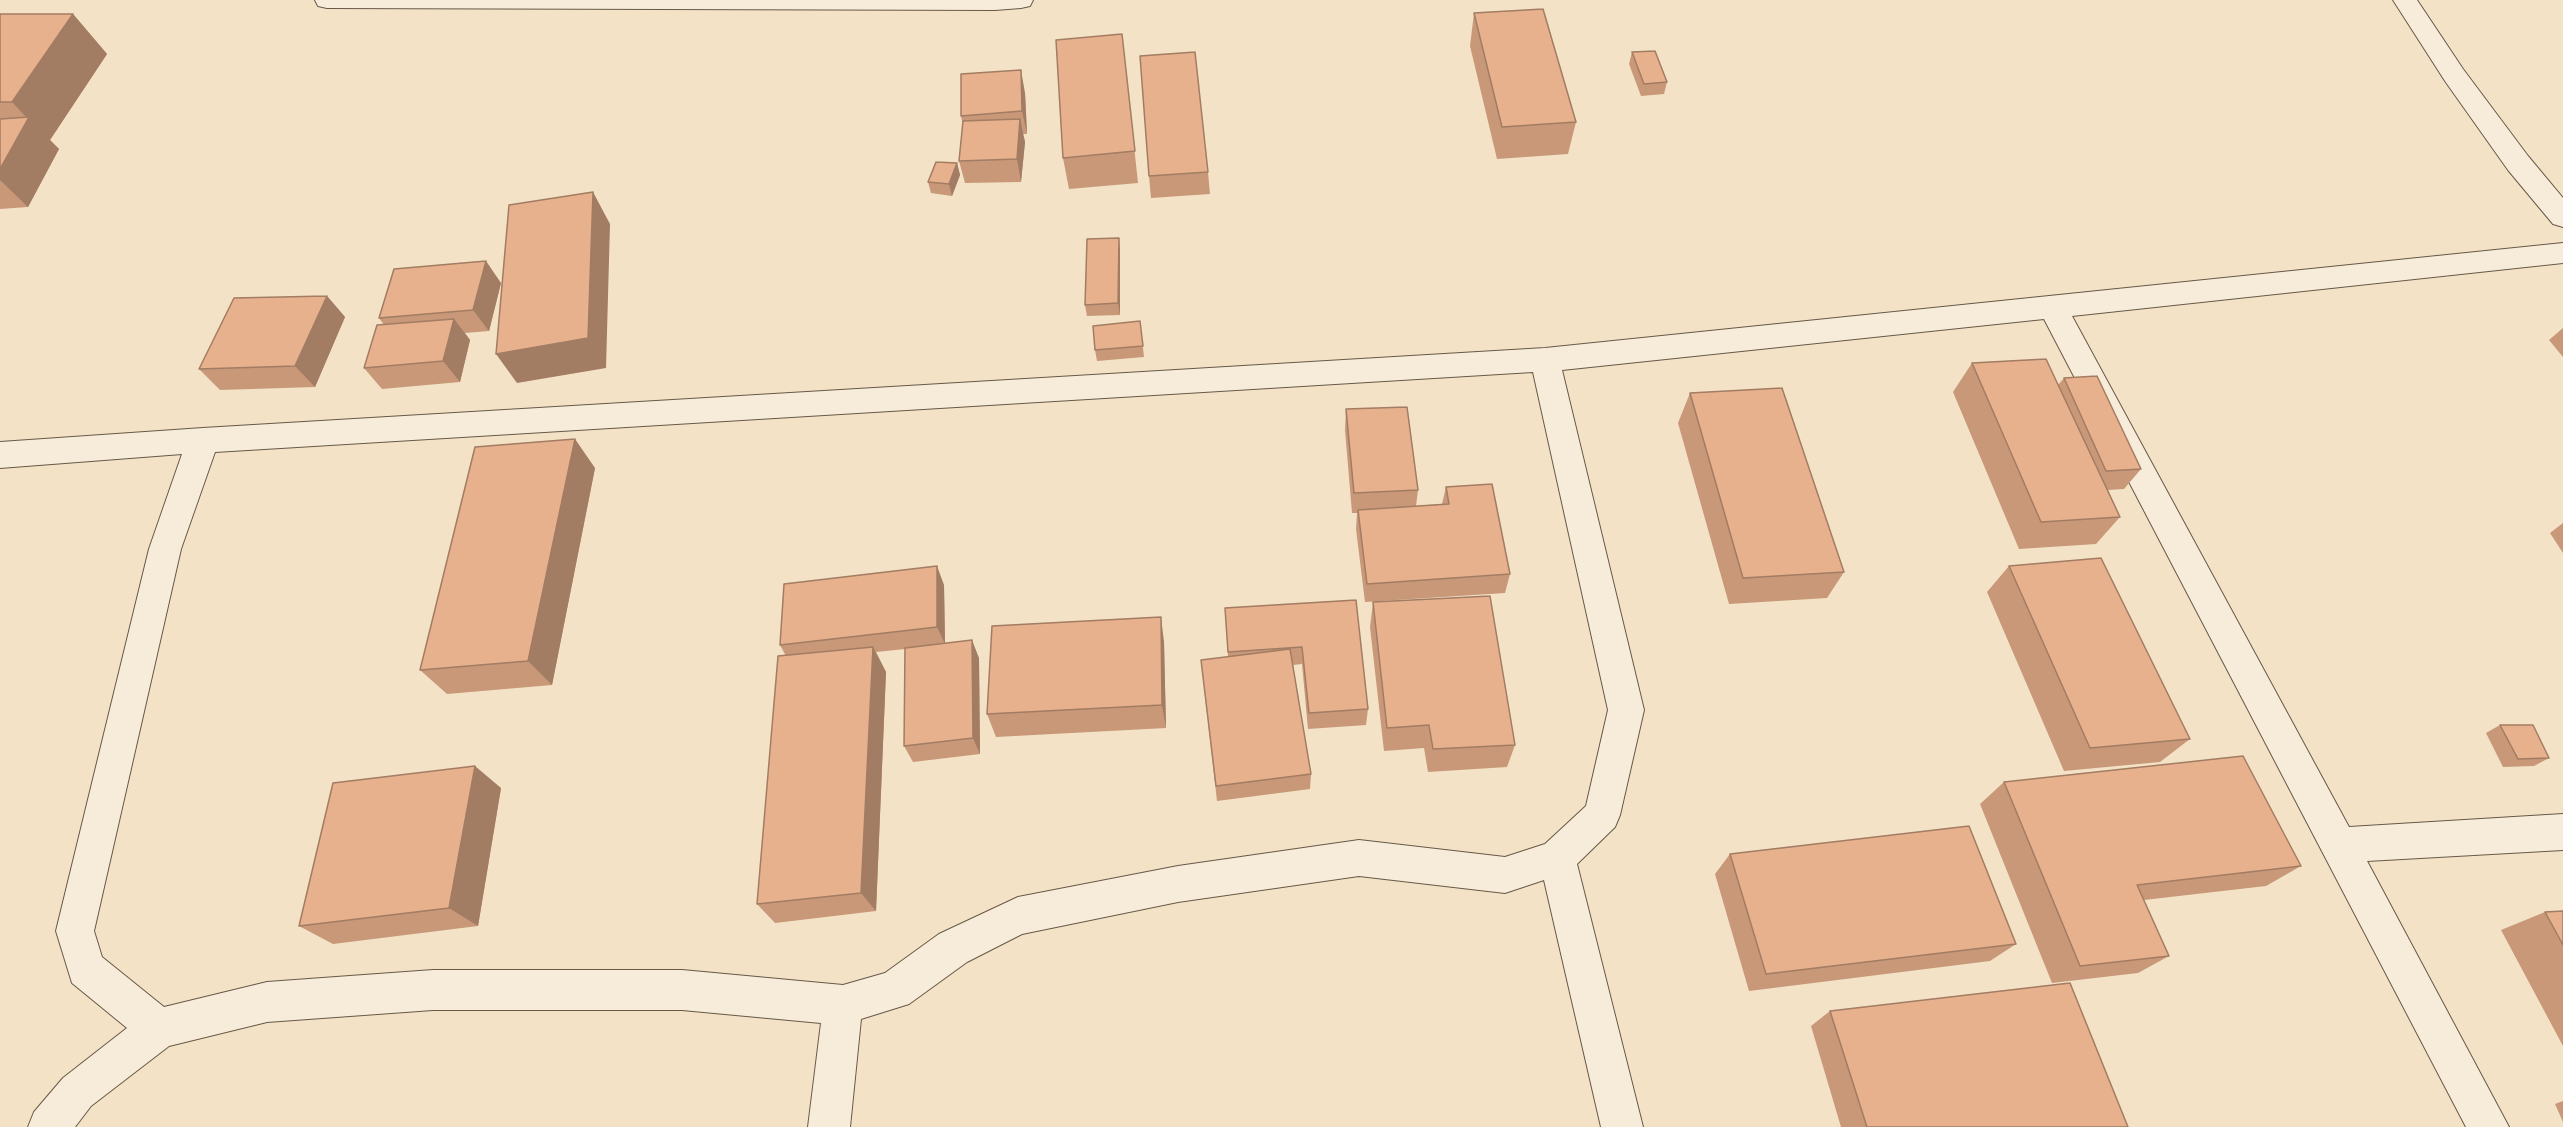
<!DOCTYPE html>
<style>
body{margin:0}
canvas{display:block;background:#f3e2c5}
</style>
<canvas width="2563" height="1127"></canvas>
<script>
const ctx = document.querySelector('canvas').getContext('2d');
ctx.lineJoin = 'round';
const shape = rows => new Path2D(rows.map(r => 'M' + r).join(''));
function trace(path, color, width, dash) { ctx.strokeStyle = color; ctx.lineWidth = width; ctx.lineCap = dash ? 'butt' : 'round'; ctx.setLineDash(dash || []); ctx.stroke(path); }
function fillPath(path, color) { ctx.fillStyle = color; ctx.fill(path, 'evenodd'); }
const minor = shape([
 [315,0,1033,0,1030,6,1021,8,995,10,327,8,318,6,315,0],
 [2393,0,2417,0,2463,69,2528,156,2563,198,2563,227,2553,224,2508,170,2445,81,2393,0],
 [2563,243,2563,263,2072,316,2349,827,2563,814,2563,850,2367,861,2509,1127,2466,1127,2044,319,1562,370,1644,710,1620,815,1615,827,1577,864,1643,1127,1601,1127,1544,880,1505,893,1359,876,1178,902,1022,934,967,962,909,1004,861,1019,850,1127,808,1127,821,1023,682,1010,433,1010,267,1022,169,1046,91,1106,75,1127,28,1127,34,1112,63,1078,127,1028,72,983,56,931,149,549,182,454,0,468,0,442,203,428,1545,348,2563,243],
 [1533,372,1608,710,1586,806,1545,844,1505,857,1359,840,1178,866,1018,897,939,934,885,973,843,985,682,970,433,970,267,982,164,1007,102,957,94,931,181,549,215,452,1533,372]
]);
trace(minor, '#675948', 2);
fillPath(minor, '#f7ecd9');
fillPath(shape([
 [1474,13,1576,122,1568,154,1497,159,1470,46],
 [0,14,73,14,107,54,50,140,59,149,28,207,0,209],
 [1122,34,1138,183,1069,189,1063,158],
 [1632,52,1667,82,1664,94,1641,96,1629,64],
 [1025,93,1027,134,1023,134,1025,142,1021,182,965,183,959,161,963,125,961,116],
 [957,163,960,175,952,196,931,193,928,182],
 [1208,172,1210,194,1151,198,1149,176],
 [1120,249,1120,315,1087,316,1085,305],
 [501,283,489,331,465,333,470,340,460,382,382,389,364,368,384,325,379,318],
 [327,296,345,317,315,387,220,390,199,369],
 [1140,321,1144,357,1097,361,1095,350],
 [2563,328,2563,357,2549,340],
 [1972,363,2058,385,2064,378,2141,469,2124,489,2108,490,2120,517,2096,544,2019,549,1953,392],
 [1690,393,1844,572,1827,598,1729,604,1678,423],
 [1346,409,1418,490,1416,506,1442,504,1446,487,1510,574,1505,593,1365,602,1356,529,1357,513,1352,513,1345,430],
 [595,468,552,685,447,694,420,670],
 [2563,523,2563,553,2550,533],
 [2009,566,2190,739,2160,762,2064,771,1987,592],
 [944,585,945,643,979,658,980,754,913,762,904,746,905,649,876,652,886,672,876,911,775,923,757,904,786,656,780,645],
 [1356,600,1368,709,1366,725,1308,729,1302,664,1293,665,1311,774,1310,789,1217,801,1201,660,1228,657,1225,608],
 [1373,602,1515,745,1507,767,1428,772,1424,748,1384,751,1370,627],
 [1164,642,1166,728,996,737,987,714],
 [2500,725,2549,758,2534,766,2503,767,2486,733],
 [2004,782,2301,866,2266,886,2144,900,2169,956,2138,973,2052,983,1980,804],
 [501,788,478,926,333,944,299,926],
 [1730,854,2016,944,1990,961,1749,991,1715,874],
 [2563,911,2563,1046,2501,930,2545,912],
 [1830,1011,2127,1127,1841,1127,1811,1026],
 [2563,1101,2563,1122,2555,1104]
]), '#c89879');
fillPath(shape([
 [73,14,107,54,50,140,59,149,28,207,0,180,0,169,28,119,12,102],
 [1021,70,1025,93,1027,134,1022,111],
 [1020,119,1025,142,1021,182,1017,159],
 [957,163,960,175,952,196,949,184],
 [593,192,610,224,606,368,517,383,496,354],
 [1119,238,1120,249,1120,315,1118,303],
 [486,261,501,283,489,331,473,310],
 [327,296,345,317,315,387,295,366],
 [454,319,470,340,460,382,443,361],
 [575,439,595,468,552,685,528,661],
 [937,566,944,585,945,644,937,627],
 [1161,617,1164,642,1166,728,1162,705],
 [972,640,979,658,980,754,973,738],
 [873,647,886,672,876,911,861,893],
 [475,766,501,788,478,926,449,908]
]), '#a27c63');
const building = shape([
 [1543,9,1576,122,1502,127,1474,13,1543,9],
 [0,14,73,14,12,102,0,102,0,14],
 [1122,34,1135,151,1063,158,1056,40,1122,34],
 [1655,51,1667,82,1644,84,1632,52,1655,51],
 [1195,52,1208,172,1149,176,1140,56,1195,52],
 [1021,70,1022,111,961,116,961,74,1021,70],
 [29,117,0,169,0,119,29,117],
 [1020,119,1017,159,959,161,963,121,1020,119],
 [936,162,957,163,949,184,928,182,936,162],
 [593,192,588,338,496,354,509,205,593,192],
 [1119,238,1118,303,1085,305,1087,239,1119,238],
 [486,261,473,310,379,318,394,269,486,261],
 [327,296,295,366,199,369,234,298,327,296],
 [454,319,443,361,364,368,377,325,454,319],
 [1140,321,1143,346,1095,350,1093,326,1140,321],
 [2046,359,2120,517,2041,522,1972,363,2046,359],
 [2097,376,2141,469,2106,471,2064,378,2097,376],
 [1782,388,1844,572,1743,578,1690,393,1782,388],
 [1407,407,1418,490,1354,493,1346,409,1407,407],
 [575,439,528,661,420,670,475,447,575,439],
 [1492,484,1510,574,1367,584,1358,510,1449,504,1446,487,1492,484],
 [2101,558,2190,739,2090,748,2009,566,2101,558],
 [937,566,937,627,780,645,784,584,937,566],
 [1490,596,1515,745,1433,749,1429,725,1387,728,1373,602,1490,596],
 [1356,600,1368,709,1309,713,1302,647,1228,652,1225,608,1356,600],
 [1161,617,1162,705,987,714,992,626,1161,617],
 [972,640,973,738,904,746,905,648,972,640],
 [873,647,861,893,757,904,778,656,873,647],
 [1290,649,1311,774,1216,786,1201,660,1290,649],
 [2500,725,2533,725,2549,758,2518,759,2500,725],
 [2243,756,2301,866,2137,885,2169,956,2080,966,2004,782,2243,756],
 [475,766,449,908,299,926,333,783,475,766],
 [1969,826,2016,944,1766,974,1730,854,1969,826],
 [2563,911,2563,945,2545,912,2563,911],
 [2070,983,2128,1127,1867,1127,1830,1011,2070,983]
]);
fillPath(building, '#e8b18d');
trace(building, '#a27c63', 1.5);
</script>
